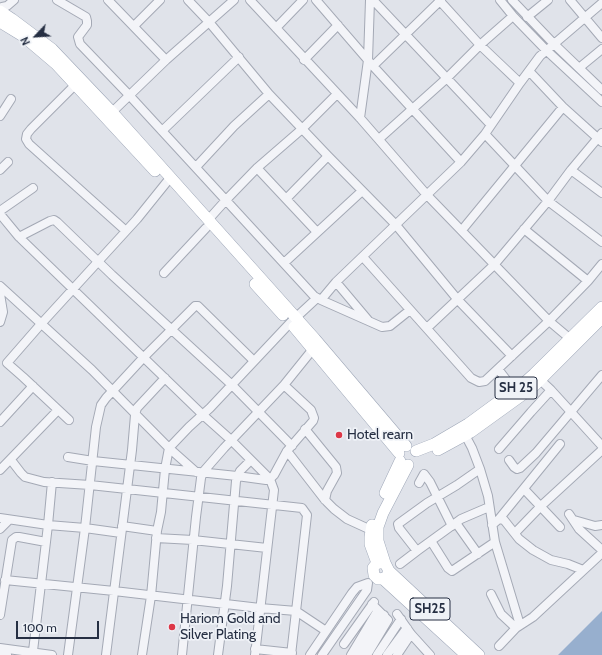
<!DOCTYPE html>
<style>
body{margin:0}
#map{position:relative;width:602px;height:655px;overflow:hidden;background:#e0e3ea;font-family:Cabin,sans-serif}
canvas{display:block}
.north{position:absolute;left:16px;top:16px;width:40px;height:40px;-webkit-text-stroke:3px #eff2f7;paint-order:stroke;rotate:245deg;font-size:11px;font-weight:700;line-height:16px;text-align:center;color:#262f43}
.north::after{content:'';display:block;margin:auto;width:14px;height:18px;background:#262f43;clip-path:polygon(50% 0,100% 100%,50% 72%,0 100%)}
.scale{position:absolute;left:16px;top:621px;width:83px;height:18px;box-sizing:border-box;border:2px solid #262f43;border-top:0;padding-left:5px;font-size:12px;line-height:14px;white-space:nowrap;color:#262f43;-webkit-text-stroke:3px #eff2f7;paint-order:stroke}
</style>
<div id="map">
<canvas width="602" height="655"></canvas>
<div class="north">N</div>
<div class="scale">100 m</div>
</div>
<script>
const ctx = document.querySelector('canvas').getContext('2d');
ctx.lineJoin = 'round';
function fillPath(path, color) { ctx.fillStyle = color; ctx.fill(path, 'evenodd'); }
const shape = rows => new Path2D(rows.map(r => 'M' + r).join(''));
function trace(path, color, width, dash) { ctx.strokeStyle = color; ctx.lineWidth = width; ctx.lineCap = dash ? 'butt' : 'round'; ctx.setLineDash(dash || []); ctx.stroke(path); }
function label(font, color, halo, rows, align = 'center') {
  ctx.font = font + ' Cabin,sans-serif'; ctx.lineWidth = 3.5; ctx.setLineDash([]); ctx.textBaseline = 'middle'; ctx.strokeStyle = halo; ctx.fillStyle = color; for (const [text, x, y, turn = 0] of rows) {
    ctx.save(); ctx.translate(x, y); ctx.rotate((+turn || 0) * Math.PI / 180); ctx.textAlign = isNaN(turn) ? turn : align; if (halo) ctx.strokeText(text, 0, 0); ctx.fillText(text, 0, 0); ctx.restore();
  }
}
fillPath(shape([
 [602,611,602,655,558,655]
]), '#97afce');
const minor = shape([
 [57,0,86,17,87,21,87,25,78,37,80,44,129,95,314,296,321,300,382,327,390,326,410,310],
 [108,0,166,60],
 [188,0,209,22,269,94,328,156,396,225,458,300,512,356],
 [250,0,360,118,427,195,549,321,574,342],
 [316,0,373,66,461,162],
 [373,0,491,125],
 [439,0,480,45,520,83],
 [500,0,513,16,546,50,602,102],
 [512,0,554,44,602,90],
 [570,0,602,38],
 [2,7,7,6,14,0],
 [527,17,548,0],
 [134,26,160,0],
 [276,28,303,0],
 [304,60,338,25],
 [373,66,441,0],
 [579,68,602,49],
 [529,71,563,107,602,142],
 [75,85,31,129,27,134,26,139,29,144,126,231],
 [0,116,11,99],
 [108,116,166,60,234,0],
 [360,118,368,60,370,0],
 [162,131,239,57],
 [485,134,548,201,602,242],
 [379,139,447,78,480,45,513,16],
 [196,167,234,126,269,94],
 [257,168,317,232],
 [0,170,8,162],
 [571,170,602,193],
 [286,199,328,156],
 [0,211,33,188],
 [0,214,19,237,203,415,231,440,270,479,274,490,255,655],
 [208,220,226,200,257,168,302,129,337,94],
 [524,229,588,281],
 [462,230,563,107],
 [19,237,50,221,54,220,57,222,112,275,232,385,292,446],
 [363,257,471,378,479,382,485,381,549,321,588,281,602,264],
 [284,263,362,191],
 [164,273,206,228],
 [336,282,368,320],
 [0,286,92,370,169,448,196,472],
 [0,294,3,312,0,322],
 [321,300,336,282,461,162,485,134,520,83,540,56,602,3],
 [427,328,494,265,548,201,571,170,602,133],
 [498,369,514,390],
 [536,376,551,390,602,446],
 [69,420,23,377,7,363,41,324,137,219,170,178],
 [0,422,33,386],
 [305,429,336,467,337,473,327,491,325,500],
 [463,431,472,448,480,469,488,496,495,542,520,625],
 [499,449,531,412,551,390],
 [287,451,325,500,334,509,347,519,371,530],
 [68,457,93,461,237,476,266,480,270,479,274,475,287,451,313,421,314,418,311,410,284,385],
 [11,460,21,473,25,477,44,482,90,485,302,508,307,515,291,655],
 [509,460,514,467,517,469,520,468,536,453,602,375],
 [0,470,58,410],
 [419,483,424,474,430,482,452,526],
 [524,489,560,527],
 [569,514,579,529,602,550],
 [0,518,48,525,52,482],
 [499,519,560,444],
 [574,520,595,526,602,525],
 [456,523,478,554],
 [492,525,499,519,504,520,519,539,533,550,551,560,568,564,583,570],
 [122,526,157,531],
 [0,529,9,520],
 [515,533,541,506,602,450],
 [156,538,193,540,267,548],
 [431,541,448,568,452,571,495,542],
 [417,551,399,528,398,524,427,503,457,485,480,469],
 [400,564,417,551,461,519,489,507],
 [5,580,114,591,260,608,296,611,326,631],
 [491,594,501,614,516,628],
 [397,614,411,634,430,655],
 [0,615,12,540,16,537,19,537,46,542],
 [344,644,374,602],
 [499,646,516,628,533,617,602,553],
 [0,648,52,655],
 [255,649,292,653],
 [33,651,48,525,85,528,121,533],
 [0,654,7,655],
 [68,655,85,528,96,427,101,405,106,398,143,358,195,306,198,306,254,361],
 [106,655,132,450,135,415,137,408,165,378],
 [142,655,151,596,157,531,161,512,165,469,169,448,189,427,210,408,290,323,317,298],
 [182,655,196,517,201,478,203,472,224,448,284,385,313,349],
 [218,655,227,586,236,481,240,471,251,460],
 [310,655,352,593,357,587,368,583,367,590,322,655],
 [351,655,378,610],
 [358,655,384,615],
 [367,655,388,620,372,604],
 [377,655,401,619],
 [387,655,407,628],
 [397,655,411,634]
]);
const major = shape([
 [0,11,12,19,52,49,112,112,315,339,406,446],
 [0,22,23,36,56,64,155,171],
 [255,284,283,315],
 [294,327,399,453],
 [438,450,471,432,532,388,602,318],
 [416,451,434,444,468,424,524,383,534,374,602,307],
 [385,493,400,461],
 [372,525,370,537,370,544,377,563],
 [385,563,377,563,373,568,374,575,378,579,386,578,389,571,385,563,378,541,378,527,383,513,408,465],
 [389,571,479,655],
 [383,579,466,655]
]);
trace(minor, '#a4a9b5', 10);
trace(major, '#9da6b7', 12);
trace(minor, '#f3f4f8', 8);
trace(major, '#fff', 11);
for (const [x, y, r, color] of [
 [339,435,4,"#dd3747"],
 [172,627,4,"#dd3747"]
]) { const dot = new Path2D(); dot.arc(x, y, r, 0, 2 * Math.PI); ctx.fillStyle = color; ctx.fill(dot); trace(dot, '#eff2f7', 1.5); }
for (const [x, y, w] of [
 [516,388,42],
 [430,609,40]
]) { const box = new Path2D(); box.roundRect(x - w / 2, y - 11, w, 22, 3); ctx.fillStyle = '#eff2f7'; ctx.fill(box); trace(box, '#262f43', 1); }
label('bold 13px', '#262f43', null, [
 ["SH 25",516,388],
 ["SH25",430,609]
]);
label('14px', '#262f43', '#eff2f7', [
 ["Hotel rearn",347,435],
 ["Hariom Gold and",180,619],
 ["Silver Plating",180,635]
], 'left');
</script>
